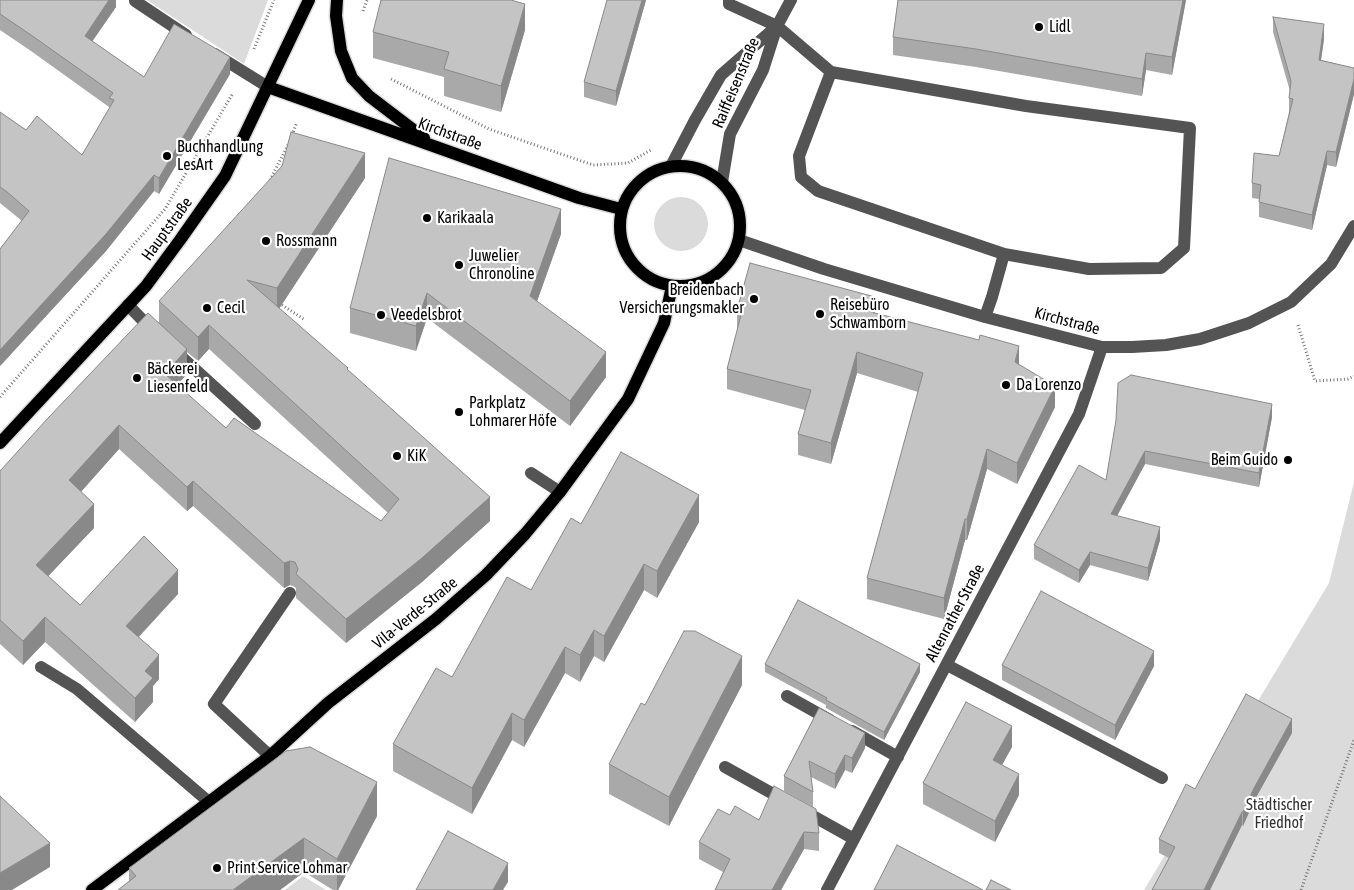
<!DOCTYPE html>
<meta charset="utf-8">
<style>
body{margin:0}
canvas{display:block;background:#fff}
</style>
<canvas width="1354" height="890"></canvas>
<script>
const ctx = document.querySelector('canvas').getContext('2d');
ctx.lineJoin = 'round';
function fillPath(path, color) { ctx.fillStyle = color; ctx.fill(path, 'evenodd'); }
const shape = rows => new Path2D(rows.map(r => 'M' + r).join(''));
function trace(path, color, width, dash) { ctx.strokeStyle = color; ctx.lineWidth = width; ctx.lineCap = dash ? 'butt' : 'round'; ctx.setLineDash(dash || []); ctx.stroke(path); }
function label(font, color, halo, rows, align = 'center') {
  ctx.font = font + ' "Asap Condensed",sans-serif'; ctx.lineWidth = 4.5; ctx.setLineDash([]); ctx.textBaseline = 'middle'; ctx.strokeStyle = halo; ctx.fillStyle = color; for (const [text, x, y, turn = 0] of rows) {
    ctx.save(); ctx.translate(x, y); ctx.rotate((+turn || 0) * Math.PI / 180); ctx.textAlign = isNaN(turn) ? turn : align; if (halo) ctx.strokeText(text, 0, 0); ctx.fillText(text, 0, 0); ctx.restore();
  }
}
fillPath(shape([
 [147,0,268,0,244,64],
 '654 224a27 27 0 1 1 54 0a27 27 0 1 1-54 0Z',
 [1354,482,1354,890,1144,890,1329,583],
 [303,876,326,890,285,890]
]), '#dbdbdb');
const major = shape([
 [337,0,336,16,341,51,352,78,369,96,424,138],
 [268,87,579,198,621,209],
 '620 226a60 60 0 1 1 120 0a60 60 0 1 1-120 0Z',
 [0,443,146,286,180,240,225,176,309,0],
 [92,890,270,756,328,703,436,619,486,575,525,534,560,492,628,399,664,323,672,286]
]);
trace(major, '#dbdbdb', 15);
trace(shape([
 [363,11,367,0],
 [254,49,274,0],
 [391,79,489,129,593,165,628,163,651,150],
 [292,135,297,122],
 [270,180,289,143],
 [282,305,305,320],
 [1298,325,1315,381,1348,379,1354,376],
 [0,397,165,209,233,93],
 [1301,890,1354,740]
]), '#767676', 3, [1, 2.5]);
trace(shape([
 [729,0,729,4,777,26,831,72],
 [135,1,186,35],
 [215,54,268,87],
 [831,72,1026,106,1190,128,1184,248,1161,268,1089,269,1004,254,818,191,801,177,799,156,831,72],
 [671,166,695,120,721,75,777,26],
 [722,182,730,134,763,70,777,26,791,0],
 [739,240,824,269,985,317,1102,347,1132,347,1166,345,1200,339,1249,323,1291,302,1331,264,1354,226],
 [128,305,154,332],
 [985,317,992,297,1004,254],
 [176,352,255,424],
 [531,473,560,492],
 [947,665,1162,778],
 [41,667,77,689,209,802],
 [787,696,830,720],
 [852,731,898,757],
 [270,756,214,704,290,593],
 [725,767,784,800],
 [804,811,854,839],
 [827,890,1079,414,1102,347]
]), '#545454', 12);
trace(major, '#000', 12);
fillPath(shape([
 [0,0,116,0,116,7,92,41,144,77,230,74,159,194,154,191,106,251,0,366,0,249,22,221,0,203,0,112,26,130,82,155,109,109,109,107,31,51,0,30],
 [646,0,616,106,584,97,584,82],
 [898,0,1186,0,1172,75,1146,70,1142,96,976,67,893,55,893,37],
 [1273,17,1324,39,1321,60,1354,68,1354,94,1336,167,1327,165,1312,230,1259,217,1259,199,1252,198,1252,183,1279,156,1289,112,1289,98,1290,91,1273,32],
 [525,30,501,112,444,96,444,77,373,58,373,32],
 [365,178,279,308,348,370,490,521,422,582,346,643,296,598,296,589,295,587,290,585,284,588,193,506,187,511,119,449,81,492,94,528,48,576,80,605,178,594,139,637,159,679,153,686,153,702,135,722,45,642,23,665,0,644,0,471,159,323,159,301],
 [209,349,388,513,381,521,226,428,177,385,187,374,187,352,198,361],
 [561,234,537,301,606,377,570,426,427,318,416,351,350,333,350,308],
 [737,310,875,313,1019,365,1055,407,1017,484,987,469,967,540,965,540,944,619,867,599,867,578,918,392,857,373,831,464,798,455,798,434,805,410,727,389,727,369,737,331],
 [1272,417,1259,487,1145,464,1117,516,1160,540,1148,581,1090,565,1079,583,1034,559,1034,545,1106,480,1116,420],
 [699,522,657,598,644,590,604,662,594,656,580,682,565,673,524,747,512,740,472,814,393,771,393,744,452,677,531,590,581,524],
 [765,664,920,672,884,740,826,708,826,705,765,672],
 [1002,665,1154,666,1115,740,1002,680],
 [742,685,669,826,609,794,609,764,645,705],
 [819,708,865,748,852,773,845,770,835,789,811,777,813,792,813,807,784,791,784,776],
 [1292,733,1254,801,1243,826,1242,825,1210,890,1152,890,1169,858,1159,853,1159,839],
 [1012,747,1002,765,1019,795,995,842,923,804,923,783],
 [730,815,759,820,819,833,819,851,804,849,781,890,715,890,723,872,699,859,699,842],
 [377,816,338,890,333,890,304,872,280,890,118,890,129,881,129,868]
]), '#a9a9a9');
fillPath(shape([
 [109,0,116,0,116,7,85,52,85,36],
 [642,0,646,0,616,106,616,91],
 [1183,0,1186,0,1172,75,1172,57],
 [525,4,525,30,501,112,501,86],
 [1324,24,1324,39,1319,74,1319,60],
 [1146,53,1146,70,1142,96,1142,79],
 [230,57,230,74,159,194,159,178],
 [1354,79,1354,94,1336,167,1336,152],
 [1327,151,1327,165,1312,230,1312,215],
 [365,153,365,178,277,312,277,288],
 [154,175,154,191,106,251,0,366,0,350],
 [561,209,561,234,530,321,530,296],
 [427,293,427,318,416,351,416,326],
 [875,297,875,317,871,312],
 [209,325,209,349,198,361,198,337],
 [1019,346,1019,366,1015,362],
 [187,349,187,374,165,398,165,374],
 [606,352,606,377,570,426,570,401],
 [857,352,857,373,831,464,831,443],
 [1055,386,1055,407,1017,484,1017,463],
 [1272,404,1272,417,1259,487,1259,473],
 [119,425,119,449,69,505,69,480],
 [987,449,987,469,967,540,967,519],
 [1145,451,1145,464,1111,527,1111,514],
 [193,481,193,506,187,511,187,487],
 [699,495,699,522,657,598,657,571],
 [490,497,490,521,422,582,346,643,346,619],
 [94,504,94,528,36,589,36,565],
 [965,519,965,540,944,619,944,598],
 [1160,527,1160,540,1148,581,1148,568],
 [1090,552,1090,565,1079,583,1079,570],
 [290,561,290,585,284,588,284,563],
 [644,564,644,590,604,662,604,636],
 [178,570,178,594,126,650,126,626],
 [45,617,45,642,23,665,23,641],
 [594,630,594,656,580,682,580,655],
 [565,647,565,673,524,747,524,720],
 [1154,651,1154,666,1115,740,1115,725],
 [159,655,159,679,153,686,153,702,135,722,135,698,145,671],
 [742,656,742,685,669,826,669,797],
 [920,664,920,672,884,740,884,732],
 [512,713,512,740,472,814,472,788],
 [1292,719,1292,733,1254,801,1243,826,1243,812,1254,788],
 [1012,726,1012,747,993,781,993,760],
 [865,733,865,748,852,773,852,758],
 [845,755,845,770,835,789,835,774],
 [1019,774,1019,795,995,842,995,821],
 [377,782,377,816,338,890,337,890,337,859],
 [1242,812,1242,825,1210,890,1204,890],
 [804,832,804,849,781,890,772,890],
 [304,838,304,872,280,890,233,890],
 [50,843,50,867,12,890,0,890,0,873],
 [508,863,508,882,503,890,493,890]
]), '#898989');
const building = shape([
 [0,0,109,0,85,36,144,77,174,24,230,57,159,178,154,175,106,234,0,350,0,249,29,211,6,191,0,187,0,112,26,130,37,116,82,155,114,100,109,98,113,93,31,35,0,14,0,0],
 [381,0,511,0,525,4,501,86,444,69,449,52,373,32,381,0],
 [607,0,642,0,616,91,584,82,607,0],
 [898,0,1183,0,1172,57,1146,53,1142,79,976,49,893,37,898,0],
 [1273,17,1324,24,1319,60,1354,68,1354,79,1336,152,1327,151,1312,215,1259,202,1261,185,1252,183,1254,153,1279,156,1293,99,1289,98,1291,81,1273,17],
 [291,132,365,153,277,288,247,280,348,368,347,369,490,497,422,558,346,619,296,574,298,569,295,562,290,561,284,563,193,481,187,487,119,425,69,480,94,504,36,565,80,605,144,536,178,570,126,626,159,655,145,671,153,678,135,698,45,617,23,641,0,620,0,471,49,417,148,313,187,349,165,374,226,428,234,418,381,521,399,499,209,325,198,337,159,301,282,166,291,132],
 [389,158,561,209,530,296,606,352,570,401,427,293,416,326,350,308,389,158],
 [750,263,875,297,871,312,979,340,980,335,1019,346,1015,362,1055,386,1017,463,987,449,967,519,965,519,944,598,867,578,923,373,857,352,831,443,798,434,811,390,727,369,742,311,737,310,750,263],
 [1131,375,1272,404,1259,473,1145,451,1111,514,1160,527,1148,568,1090,552,1079,570,1034,545,1079,465,1106,480,1116,420,1118,383,1131,375],
 [621,452,699,495,657,571,644,564,604,636,594,630,580,655,565,647,524,720,512,713,472,788,393,744,436,668,452,677,507,577,531,590,571,518,581,524,621,452],
 [1041,591,1154,651,1115,725,1002,665,1041,591],
 [798,600,920,664,884,732,826,700,827,698,765,664,798,600],
 [684,631,695,631,742,656,669,797,609,764,641,703,645,705,684,631],
 [1246,694,1292,719,1254,788,1243,812,1242,812,1204,890,1152,890,1175,847,1159,839,1186,784,1195,789,1246,694],
 [966,702,1012,726,993,760,1019,774,995,821,923,783,966,702],
 [819,708,865,733,852,758,845,755,835,774,809,761,813,792,784,776,819,708],
 [310,747,377,782,337,859,304,838,233,890,118,890,136,876,129,868,286,751,310,747],
 [774,786,816,809,819,833,804,832,772,890,715,890,730,859,699,842,718,809,730,815,735,806,759,820,774,786],
 [0,796,50,843,0,873,0,796],
 [448,831,508,863,493,890,416,890,448,831],
 [897,845,983,890,874,890,897,845],
 [991,880,1011,890,986,890,991,880]
]);
fillPath(building, '#c4c4c4');
trace(building, '#898989', 1);
for (const [x, y, r, color] of [
 [1039,27,5,"#000"],
 [167,156,5,"#000"],
 [427,218,5,"#000"],
 [266,241,5,"#000"],
 [459,265,5,"#000"],
 [754,299,5,"#000"],
 [207,308,5,"#000"],
 [820,314,5,"#000"],
 [381,315,5,"#000"],
 [137,378,5,"#000"],
 [1006,385,5,"#000"],
 [459,412,5,"#000"],
 [397,456,5,"#000"],
 [1288,460,5,"#000"],
 [217,868,5,"#000"]
]) { const dot = new Path2D(); dot.arc(x, y, r, 0, 2 * Math.PI); ctx.fillStyle = color; ctx.fill(dot); trace(dot, '#fff', 2); }
label('16px', '#000', '#fff', [
 ["Lidl",1049,27],
 ["Buchhandlung",177,147],
 ["LesArt",177,165],
 ["Karikaala",437,218],
 ["Rossmann",276,241],
 ["Juwelier",469,256],
 ["Chronoline",469,274],
 ["Breidenbach",744,290,"right"],
 ["Versicherungsmakler",744,308,"right"],
 ["Reisebüro",830,305],
 ["Schwamborn",830,323],
 ["Cecil",217,308],
 ["Veedelsbrot",391,315],
 ["Bäckerei",147,369],
 ["Liesenfeld",147,387],
 ["Da Lorenzo",1016,385],
 ["Parkplatz",469,403],
 ["Lohmarer Höfe",469,421],
 ["KiK",407,456],
 ["Beim Guido",1278,460,"right"],
 ["Print Service Lohmar",227,868]
], 'left');
label('16px', '#000', '#fff', [
 ["Raiffeisenstraße",736,83,-67],
 ["Kirchstraße",450,134,20],
 ["Hauptstraße",167,229,-54],
 ["Kirchstraße",1067,321,15],
 ["Vila-Verde-Straße",415,613,-39],
 ["Altenrather Straße",955,613,-62]
]);
label('16px', '#323232', '#fff', [
 ["Städtischer",1279,805],
 ["Friedhof",1279,823]
]);
</script>
